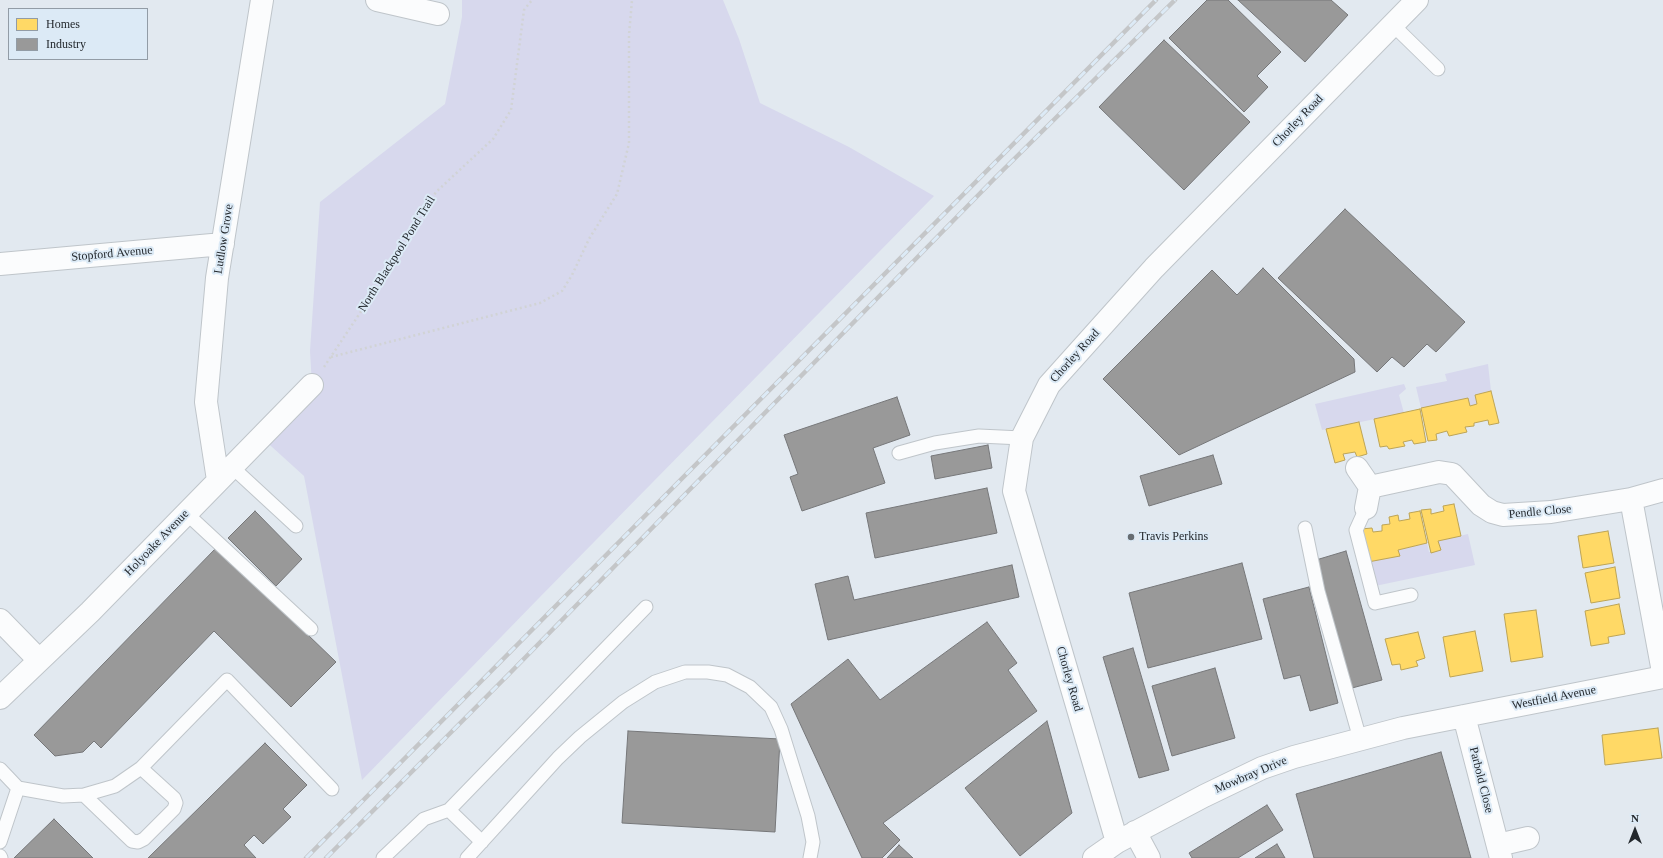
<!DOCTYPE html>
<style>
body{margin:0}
#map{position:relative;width:1663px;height:858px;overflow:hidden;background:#e2e9f0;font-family:"Times New Roman",serif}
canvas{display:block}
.legend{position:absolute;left:8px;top:8px;width:140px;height:52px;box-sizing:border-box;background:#dceaf6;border:1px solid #929ca6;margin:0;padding:5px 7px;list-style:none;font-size:12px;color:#23282d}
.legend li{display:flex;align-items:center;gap:8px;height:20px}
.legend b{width:20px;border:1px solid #929ca6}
.north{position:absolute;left:1615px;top:810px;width:40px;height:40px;-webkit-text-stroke:3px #dceaf6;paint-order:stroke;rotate:0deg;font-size:11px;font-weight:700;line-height:16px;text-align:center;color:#23282d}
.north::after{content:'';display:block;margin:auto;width:14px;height:18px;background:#23282d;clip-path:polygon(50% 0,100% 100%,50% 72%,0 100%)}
</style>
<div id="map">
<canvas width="1663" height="858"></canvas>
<ul class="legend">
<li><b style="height:11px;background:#ffd966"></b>Homes</li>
<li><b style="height:11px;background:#999"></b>Industry</li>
</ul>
<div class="north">N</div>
</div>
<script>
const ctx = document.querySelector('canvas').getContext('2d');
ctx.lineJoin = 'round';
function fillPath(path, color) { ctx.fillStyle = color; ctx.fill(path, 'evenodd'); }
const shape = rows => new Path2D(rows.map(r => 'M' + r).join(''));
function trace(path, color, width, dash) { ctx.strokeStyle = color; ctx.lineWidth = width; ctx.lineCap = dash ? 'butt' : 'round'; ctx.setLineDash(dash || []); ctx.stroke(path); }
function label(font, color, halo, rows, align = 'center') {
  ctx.font = font + ' "Times New Roman",serif'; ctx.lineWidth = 4; ctx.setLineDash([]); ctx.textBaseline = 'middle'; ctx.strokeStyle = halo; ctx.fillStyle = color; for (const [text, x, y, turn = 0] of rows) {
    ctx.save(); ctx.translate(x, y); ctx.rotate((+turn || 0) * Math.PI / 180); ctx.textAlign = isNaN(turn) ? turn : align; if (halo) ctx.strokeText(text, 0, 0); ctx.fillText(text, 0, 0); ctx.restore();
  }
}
fillPath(shape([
 [462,0,723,0,739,39,760,103,849,147,934,196,538,599,362,780,304,476,261,437,312,385,310,351,320,202,445,104,462,17],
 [1488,364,1491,391,1476,395,1477,404,1470,406,1421,408,1416,387,1447,381,1445,374],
 [1404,384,1406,389,1399,395,1404,413,1322,430,1315,404],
 [1468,534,1475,565,1375,586,1368,562,1399,556,1398,550,1427,543,1429,552,1440,550,1438,541]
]), '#d7d8ed');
const homes = shape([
 [1491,391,1499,423,1489,425,1488,420,1474,423,1474,426,1465,427,1467,432,1449,436,1447,431,1436,434,1437,440,1428,441,1421,408,1468,398,1470,406,1477,404,1475,395,1491,391],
 [1420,409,1426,442,1414,444,1412,440,1403,442,1405,446,1389,449,1387,446,1380,447,1374,419,1420,409],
 [1359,422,1367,454,1357,457,1355,452,1343,454,1345,460,1335,463,1326,429,1359,422],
 [1454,504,1461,536,1438,541,1441,550,1431,553,1421,510,1431,509,1431,514,1444,511,1443,506,1454,504],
 [1420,511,1427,543,1398,550,1400,556,1368,562,1361,529,1372,528,1373,532,1382,531,1382,525,1390,524,1389,517,1398,515,1399,521,1410,519,1409,513,1420,511],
 [1608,531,1614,563,1583,568,1578,536,1608,531],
 [1615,567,1620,598,1591,603,1585,573,1615,567],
 [1619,604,1625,634,1608,637,1609,643,1591,646,1585,611,1619,604],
 [1536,610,1543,657,1511,662,1504,614,1536,610],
 [1475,631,1483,671,1450,677,1443,637,1475,631],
 [1418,632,1425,658,1416,661,1418,666,1401,670,1400,664,1392,665,1385,639,1418,632],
 [1658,728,1662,758,1605,765,1602,735,1658,728]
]);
fillPath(homes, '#ffd966');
trace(homes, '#bda455', 1);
const industry = shape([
 [1207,0,1228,0,1281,52,1257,76,1268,87,1244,112,1169,38,1207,0],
 [1238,0,1331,0,1348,15,1305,62,1238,0],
 [1164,40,1250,122,1184,190,1099,107,1164,40],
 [1345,209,1465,322,1436,352,1427,344,1404,367,1392,357,1377,372,1278,278,1345,209],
 [1263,268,1354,359,1355,372,1179,455,1103,379,1212,270,1237,295,1263,268],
 [897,397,910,435,873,448,885,483,802,511,790,477,798,474,784,435,897,397],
 [988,445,992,468,935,479,931,456,988,445],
 [1213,455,1222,484,1149,506,1140,476,1213,455],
 [987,488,997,533,875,558,866,513,987,488],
 [255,511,302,559,276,586,228,538,255,511],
 [217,547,336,662,291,707,214,631,101,748,94,741,83,752,55,756,34,735,217,547],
 [1346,551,1382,680,1352,688,1316,560,1346,551],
 [1242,563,1262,639,1148,668,1129,593,1242,563],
 [1012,565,1019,597,828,640,815,584,848,576,854,600,1012,565],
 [1309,587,1338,703,1310,711,1300,675,1284,679,1263,599,1309,587],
 [987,622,1017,663,1008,670,1037,711,883,823,900,840,882,858,862,858,791,704,848,659,880,700,987,622],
 [1133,648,1169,770,1139,778,1103,657,1133,648],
 [1215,668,1235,738,1172,756,1152,686,1215,668],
 [1047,721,1072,813,1020,856,965,788,1047,721],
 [628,731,780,739,775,832,622,823,628,731],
 [265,743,307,785,283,809,291,817,263,844,254,835,244,845,256,858,148,858,265,743],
 [1441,752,1471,858,1314,858,1296,794,1441,752],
 [1267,805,1283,830,1238,858,1192,858,1189,853,1267,805],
 [54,819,93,858,14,858,54,819],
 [1277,844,1285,858,1255,858,1277,844],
 [899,845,913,858,887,858,899,845]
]);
fillPath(industry, '#999');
trace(industry, '#767779', 1);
const lane = shape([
 [1393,25,1438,69],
 [899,453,935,443,979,436,1022,438],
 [231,466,296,526],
 [1366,508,1356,530,1375,603,1411,595],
 [186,513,311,629],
 [1305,528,1318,591,1360,739],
 [0,769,18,788,63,796,84,795,115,786,141,768,227,680,332,789],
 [84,795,132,841,138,842,144,839,174,809,176,803,174,798,141,768],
 [0,842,18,788],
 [482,842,449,810,646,607],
 [0,856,1,858],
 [383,858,424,819,449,810],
 [467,858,558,758,580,737,623,702,655,682,685,672,708,672,727,675,750,687,771,707,781,729,808,816,813,842,810,858]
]);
const street = shape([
 [377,0,438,14],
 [0,264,223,244],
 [1357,468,1370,487],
 [218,480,206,402,217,278,262,0],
 [1631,499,1663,672],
 [1366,508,1370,487,1439,472,1452,474,1481,505,1492,512,1503,515,1551,512,1631,499,1663,490],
 [0,620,39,660],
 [0,698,90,612,312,385],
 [1464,716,1501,858],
 [1135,832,1149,858],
 [1117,842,1014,491,1022,438,1049,385,1154,268,1417,0],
 [1498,845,1528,838],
 [1094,858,1117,842,1204,796,1262,768,1294,757,1403,728,1663,677]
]);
trace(lane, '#bfc5ca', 15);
trace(street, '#bfc5ca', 24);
trace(shape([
 [331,357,540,303,562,291,572,275,589,239,617,194,629,143,629,35,632,0],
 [324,367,394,262,436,192,493,139,511,110,524,10,532,0]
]), '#d1d3d5', 2.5, [2, 3]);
trace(lane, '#fbfcfd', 13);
trace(street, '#fbfcfd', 22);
const rail = shape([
 [306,858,1156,0],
 [326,858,511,672,996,177,1175,0]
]);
trace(rail, '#c4c6c8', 4.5);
trace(rail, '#dceaf6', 3, [9]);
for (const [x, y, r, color] of [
 [1131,537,4,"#666c71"]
]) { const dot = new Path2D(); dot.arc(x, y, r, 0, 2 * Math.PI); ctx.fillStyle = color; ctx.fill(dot); trace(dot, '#dceaf6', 1.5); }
label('12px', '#23282d', '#dceaf6', [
 ["Chorley Road",1298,121,-46],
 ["Ludlow Grove",224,239,-81],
 ["Stopford Avenue",112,254,-5],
 ["North Blackpool Pond Trail",397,254,-58],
 ["Chorley Road",1075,356,-48],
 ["Pendle Close",1540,512,-5],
 ["Holyoake Avenue",157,543,-46],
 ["Chorley Road",1069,679,74],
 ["Westfield Avenue",1554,698,-11],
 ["Mowbray Drive",1251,775,-23],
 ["Parbold Close",1481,780,76]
]);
label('12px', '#23282d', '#dceaf6', [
 ["Travis Perkins",1139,537]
], 'left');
</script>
